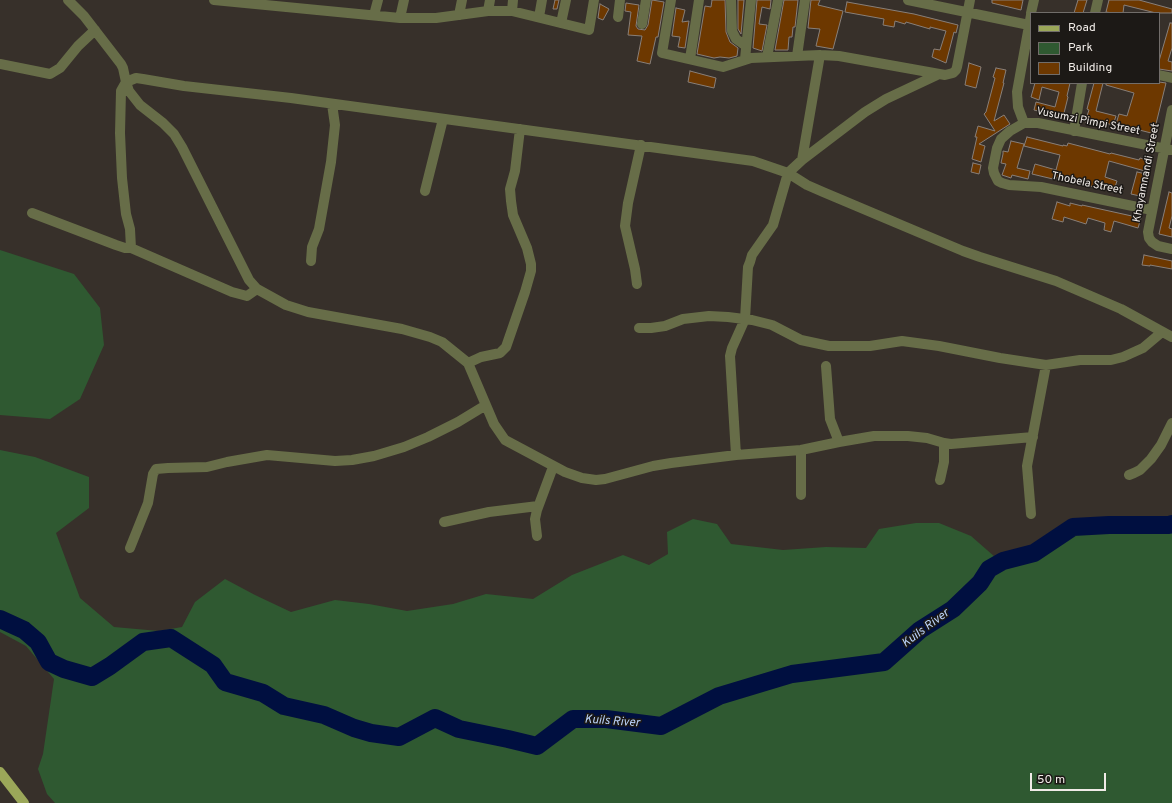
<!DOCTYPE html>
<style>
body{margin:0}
#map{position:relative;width:1172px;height:803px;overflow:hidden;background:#37302a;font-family:Overpass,sans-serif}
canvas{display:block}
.legend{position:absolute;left:1030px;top:12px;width:130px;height:72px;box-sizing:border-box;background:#1c1916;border:1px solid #716d6a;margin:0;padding:5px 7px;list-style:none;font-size:12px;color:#f0ebe7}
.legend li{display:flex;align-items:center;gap:8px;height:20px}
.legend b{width:20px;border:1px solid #716d6a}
.scale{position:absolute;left:1030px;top:773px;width:76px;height:18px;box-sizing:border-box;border:2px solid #f0ebe7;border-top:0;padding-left:5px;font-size:12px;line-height:14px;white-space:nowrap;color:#f0ebe7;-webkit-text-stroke:3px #1c1916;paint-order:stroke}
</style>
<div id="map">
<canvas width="1172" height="803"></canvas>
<ul class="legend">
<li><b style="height:5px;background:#9ba759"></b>Road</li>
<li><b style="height:11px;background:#2f5931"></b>Park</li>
<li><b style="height:11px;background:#6d3800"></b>Building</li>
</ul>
<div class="scale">50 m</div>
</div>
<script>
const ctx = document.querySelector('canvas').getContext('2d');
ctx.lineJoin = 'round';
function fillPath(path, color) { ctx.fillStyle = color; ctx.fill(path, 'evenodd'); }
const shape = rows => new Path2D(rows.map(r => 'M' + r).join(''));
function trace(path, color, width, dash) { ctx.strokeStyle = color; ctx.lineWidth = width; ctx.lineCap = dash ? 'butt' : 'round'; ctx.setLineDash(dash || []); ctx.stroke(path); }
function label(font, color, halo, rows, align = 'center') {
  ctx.font = font + ' Overpass,sans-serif'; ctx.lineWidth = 3; ctx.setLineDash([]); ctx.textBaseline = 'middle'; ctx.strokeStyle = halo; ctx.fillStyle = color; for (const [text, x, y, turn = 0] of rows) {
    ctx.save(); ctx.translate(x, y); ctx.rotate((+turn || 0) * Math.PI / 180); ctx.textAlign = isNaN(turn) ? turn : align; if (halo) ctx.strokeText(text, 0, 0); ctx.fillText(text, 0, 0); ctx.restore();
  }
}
fillPath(shape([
 [0,250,74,274,100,308,104,345,80,399,50,419,0,415],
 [0,450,35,457,89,477,89,508,56,533,80,598,114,627,159,631,182,627,195,602,225,579,255,595,291,612,335,600,369,604,407,611,453,604,486,594,533,599,572,575,623,555,649,565,668,554,667,532,693,519,717,524,731,544,783,550,826,547,866,548,879,529,916,523,939,523,971,536,995,557,1032,548,1057,533,1071,519,1122,517,1159,519,1172,517,1172,803,55,803,47,794,38,769,43,754,54,679,26,646,0,632]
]), '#2f5931');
trace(shape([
 [0,619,24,630,38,642,49,662,64,669,92,677,110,666,143,642,171,638,213,665,225,682,263,693,284,706,324,715,354,728,371,733,399,737,435,718,459,729,508,739,537,746,573,719,606,719,661,726,719,696,792,674,884,662,920,630,953,609,980,583,989,569,1003,561,1034,553,1073,527,1109,525,1169,525,1172,524]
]), '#000f40', 18);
const building = shape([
 [555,0,559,0,557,9,553,9,555,0],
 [652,0,664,2,658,37,656,37,650,64,637,61,642,36,628,35,631,12,625,11,626,3,639,5,636,26,638,29,645,30,648,25,652,0],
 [712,0,725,0,726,32,730,42,738,48,737,56,729,58,720,57,714,58,697,54,705,6,711,7,712,0],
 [738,0,744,0,741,34,738,29,738,0],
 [757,0,771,0,770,9,762,7,759,24,767,25,762,51,753,48,757,0],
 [784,0,798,0,795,27,793,27,792,37,789,37,788,50,775,50,784,0],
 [811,0,820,0,818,5,843,11,833,49,816,46,820,29,808,28,811,0],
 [992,0,1023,0,1021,10,992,3,992,0],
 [1078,0,1087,0,1083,13,1074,13,1078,0],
 [1109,0,1139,0,1172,9,1172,13,1156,13,1124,5,1123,13,1112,13,1106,12,1109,0],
 [847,2,914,14,958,25,956,33,954,32,946,63,932,57,934,49,940,50,946,31,930,27,930,29,906,22,905,24,895,21,894,27,883,25,884,19,845,12,847,2],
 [600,4,609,9,603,20,598,18,600,4],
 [676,8,685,10,682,22,689,21,685,48,678,47,680,37,672,36,676,8],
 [1170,23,1172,23,1172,48,1168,61,1172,62,1172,71,1159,69,1159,61,1170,23],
 [969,63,981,67,976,88,965,85,969,63],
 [996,68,1006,70,1003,83,1004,83,994,121,1004,115,1010,124,979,144,985,146,981,162,972,159,977,137,975,137,978,126,995,131,984,114,986,112,995,78,993,77,996,68],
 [690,71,716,78,714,88,688,82,690,71],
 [1159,82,1166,83,1156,124,1158,124,1155,134,1116,124,1119,114,1127,116,1134,93,1106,85,1106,83,1159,83,1159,82],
 [1035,83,1070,83,1067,96,1068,97,1063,117,1034,110,1036,102,1055,107,1059,92,1042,87,1039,100,1031,97,1035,83],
 [1094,83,1103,83,1096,111,1116,116,1113,125,1094,120,1093,124,1085,122,1089,110,1087,109,1094,83],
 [1027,137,1063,146,1063,145,1067,146,1068,143,1110,154,1111,153,1139,160,1140,158,1148,160,1145,171,1109,161,1105,177,1117,181,1114,190,1101,187,1101,189,1077,182,1077,183,1053,177,1053,179,1032,174,1035,164,1056,170,1060,155,1024,146,1027,137],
 [1011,141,1024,144,1017,168,1030,171,1028,179,1012,175,1011,178,1002,175,1006,164,1001,163,1003,154,1003,151,1008,152,1011,141],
 [973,163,981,165,979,174,971,172,973,163],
 [1137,172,1146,174,1140,196,1131,194,1137,172],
 [1169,192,1172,193,1172,216,1169,228,1172,229,1172,237,1159,234,1169,192],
 [1057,202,1070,206,1070,203,1082,206,1082,205,1141,218,1138,228,1114,221,1111,232,1104,230,1105,223,1088,218,1086,224,1064,217,1063,222,1052,219,1057,202],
 [1144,255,1172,261,1172,269,1150,265,1150,266,1142,265,1144,255]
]);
fillPath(building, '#6d3800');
trace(building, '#887f79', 1);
trace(shape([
 [68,0,84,16,121,64,123,68,126,82,136,78,143,79,184,86,291,98,753,161,788,173,807,185,823,192,963,251,980,257,1056,281,1121,309,1172,337],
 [214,0,400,18,436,18,488,11,512,11,589,30,594,0],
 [671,0,662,53,723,67,751,58,820,55,839,56,945,75,953,73,956,70,957,67,970,0],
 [731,0,732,31,736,39,746,46],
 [908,0,1029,25],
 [488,11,490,0],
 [512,11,513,0],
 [1031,13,1034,0],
 [1095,13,1098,0],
 [374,15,378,0],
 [459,15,462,0],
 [539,17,542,0],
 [618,17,620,0],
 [400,18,404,0],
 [561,23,566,0],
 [642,24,646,0],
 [797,56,805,0],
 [767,57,778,0],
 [690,59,699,0],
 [745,59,751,0],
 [0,64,50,74,60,68,78,46,95,30],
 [1159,75,1172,78],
 [126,82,129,91,140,105,163,123,174,134,182,147,249,280,257,289,286,305,308,312,402,329,430,337,442,342,468,363,481,357,500,353,506,347,525,292,531,271,531,264,527,248,513,215,511,201,510,189,515,171,520,129],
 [126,82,121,91,120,133,122,178,126,214,130,229,131,248,232,292,247,296,257,289],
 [1172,110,1148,232,1149,238,1152,242,1158,246,1172,249],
 [1024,123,1018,107,1017,92,1031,15],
 [1074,131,1082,83],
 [802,160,820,55],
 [425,191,443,119],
 [1152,210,1041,187,1009,185,1002,183,998,181,994,173,993,168,997,148,1001,139,1010,131,1024,123,1038,123,1172,150],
 [32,213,116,245,125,248,131,248],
 [311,261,312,247,319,229,331,162,335,125,332,104],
 [637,284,635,269,625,226,628,203,641,145],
 [639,328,651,328,665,326,683,319,709,316,728,317,752,320,772,325,801,340,829,346,870,346,902,341,939,346,1000,358,1046,365,1080,360,1111,360,1123,357,1143,348,1162,332],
 [468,363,494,424,505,440,565,472,582,478,596,480,605,479,653,466,671,463,736,455,801,450,839,442,874,436,908,436,927,438,944,443,951,444,1033,437],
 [826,366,830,419,839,442],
 [801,450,801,495],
 [736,455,730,356,732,348,745,319,748,267,750,262,752,255,773,225,788,173,802,160,865,112,886,99,937,75],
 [1129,475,1134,473,1140,470,1151,459,1161,445,1172,423],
 [940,480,944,462,944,443],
 [1031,514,1027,466,1046,365],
 [444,522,489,512,538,506],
 [537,536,535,519,537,510,553,467],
 [130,548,148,503,153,474,156,469,168,468,207,467,227,462,267,455,335,461,352,460,374,456,404,447,428,437,458,422,486,405]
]), '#676d48', 10);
trace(shape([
 [0,772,24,803]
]), '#9ba759', 10);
label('11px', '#f0ebe7', '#1c1916', [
 ["Vusumzi Pimpi Street",1088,122,11],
 ["Khayamnandi Street",1147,173,-79],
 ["Thobela Street",1087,184,12]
]);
label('italic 12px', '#bbd3fb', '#1c1916', [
 ["Kuils River",926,629,-37],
 ["Kuils River",612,722,4]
]);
</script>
